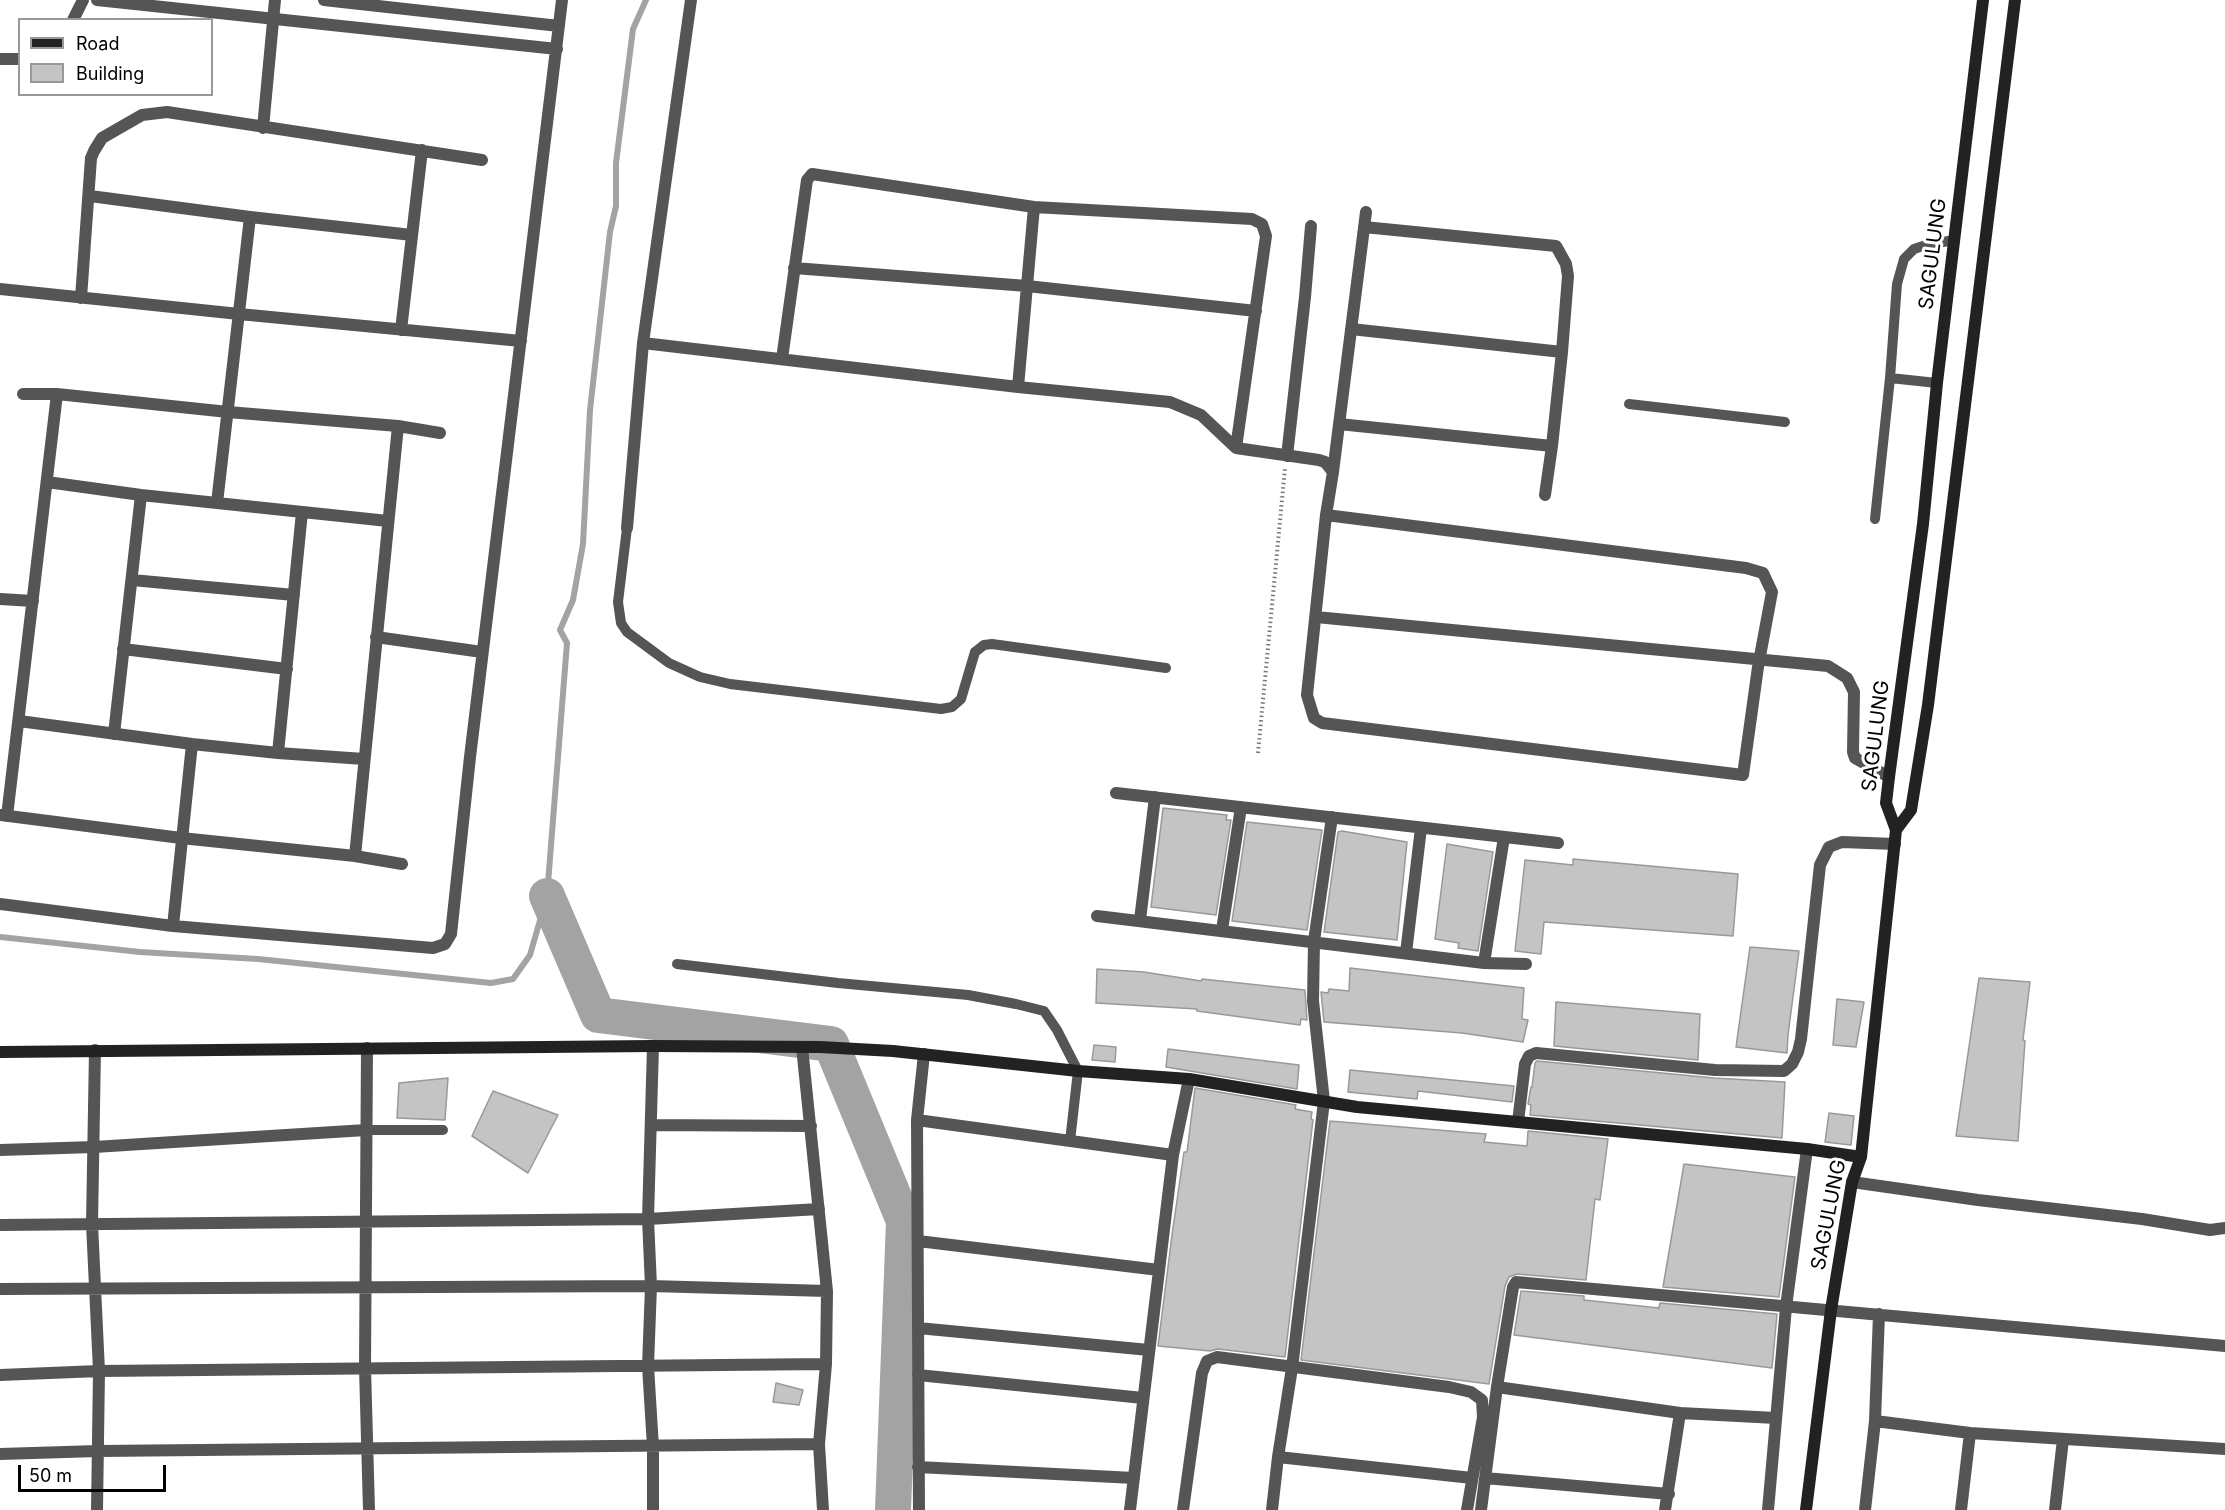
<!DOCTYPE html>
<style>
body{margin:0}
#map{position:relative;width:2225px;height:1510px;overflow:hidden;background:#fff;font-family:Inter,sans-serif}
canvas{display:block}
.legend{position:absolute;left:18px;top:18px;width:195px;height:78px;box-sizing:border-box;background:#fff;border:2px solid #999;margin:0;padding:8px 10px;list-style:none;font-size:18px;color:#000}
.legend li{display:flex;align-items:center;gap:12px;height:30px}
.legend b{width:30px;border:2px solid #999}
.scale{position:absolute;left:18px;top:1465px;width:148px;height:27px;box-sizing:border-box;border:3px solid #000;border-top:0;padding-left:8px;font-size:18px;line-height:21px;white-space:nowrap;color:#000;-webkit-text-stroke:4px #fff;paint-order:stroke}
</style>
<div id="map">
<canvas width="2225" height="1510"></canvas>
<ul class="legend">
<li><b style="height:8px;background:#222"></b>Road</li>
<li><b style="height:16px;background:#c4c4c4"></b>Building</li>
</ul>
<div class="scale">50 m</div>
</div>
<script>
const ctx = document.querySelector('canvas').getContext('2d');
ctx.lineJoin = 'round';
const shape = rows => new Path2D(rows.map(r => 'M' + r).join(''));
function trace(path, color, width, dash) { ctx.strokeStyle = color; ctx.lineWidth = width; ctx.lineCap = dash ? 'butt' : 'round'; ctx.setLineDash(dash || []); ctx.stroke(path); }
function fillPath(path, color) { ctx.fillStyle = color; ctx.fill(path, 'evenodd'); }
function label(font, color, halo, rows, align = 'center') {
  ctx.font = font + ' Inter,sans-serif'; ctx.lineWidth = 6; ctx.setLineDash([]); ctx.textBaseline = 'middle'; ctx.strokeStyle = halo; ctx.fillStyle = color; for (const [text, x, y, turn = 0] of rows) {
    ctx.save(); ctx.translate(x, y); ctx.rotate((+turn || 0) * Math.PI / 180); ctx.textAlign = isNaN(turn) ? turn : align; if (halo) ctx.strokeText(text, 0, 0); ctx.fillText(text, 0, 0); ctx.restore();
  }
}
trace(shape([
 [0,937,140,952,258,959,491,983,513,979,530,955,547,896,567,643,560,630,573,600,583,544,590,410,610,232,616,206,616,163,633,29,646,0]
]), '#a3a3a3', 6);
trace(shape([
 [547,896,598,1015,831,1044,904,1221,893,1510]
]), '#a3a3a3', 36);
const building = shape([
 [1163,808,1227,815,1226,820,1231,820,1216,915,1151,907,1163,808],
 [1247,822,1322,830,1307,930,1232,921,1247,822],
 [1342,831,1407,842,1397,940,1324,932,1338,832,1342,831],
 [1447,844,1493,852,1478,951,1458,948,1459,943,1435,939,1447,844],
 [1573,859,1738,874,1733,936,1544,922,1541,954,1515,951,1525,860,1573,865,1573,859],
 [1750,947,1799,951,1788,1035,1787,1053,1736,1047,1750,947],
 [1350,968,1524,988,1522,1019,1528,1020,1523,1042,1462,1033,1324,1022,1321,992,1328,993,1329,989,1349,991,1350,968],
 [1097,969,1144,972,1201,981,1202,979,1305,990,1307,1020,1301,1019,1300,1025,1197,1011,1197,1009,1096,1003,1097,969],
 [1979,978,2030,982,2023,1040,2025,1041,2018,1141,1956,1136,1979,978],
 [1837,999,1864,1002,1856,1047,1833,1045,1837,999],
 [1556,1002,1700,1014,1698,1060,1554,1046,1556,1002],
 [1094,1045,1116,1047,1115,1062,1092,1060,1094,1045],
 [1168,1049,1299,1065,1297,1089,1166,1067,1168,1049],
 [1537,1061,1714,1078,1785,1082,1782,1138,1530,1115,1531,1105,1528,1104,1531,1087,1532,1087,1535,1063,1537,1061],
 [1350,1070,1514,1086,1512,1102,1418,1091,1417,1099,1348,1092,1350,1070],
 [448,1078,445,1120,397,1118,399,1083,448,1078],
 [1195,1088,1296,1105,1295,1109,1312,1112,1311,1119,1313,1120,1285,1357,1218,1349,1210,1351,1158,1346,1172,1235,1184,1152,1187,1152,1195,1088],
 [493,1091,558,1115,528,1173,472,1136,493,1091],
 [1829,1113,1854,1116,1851,1145,1825,1142,1829,1113],
 [1330,1121,1486,1134,1484,1142,1527,1146,1528,1131,1608,1139,1600,1200,1595,1199,1586,1280,1517,1274,1509,1277,1505,1286,1489,1384,1301,1360,1330,1121],
 [1684,1164,1795,1177,1779,1297,1663,1287,1684,1164],
 [1521,1291,1584,1296,1584,1300,1659,1308,1660,1303,1777,1314,1772,1368,1514,1335,1521,1291],
 [776,1383,803,1390,799,1405,773,1402,776,1383]
]);
fillPath(building, '#c4c4c4');
trace(building, '#999', 1.5);
trace(shape([
 [1258,753,1285,468]
]), '#777', 4, [1.5, 3]);
trace(shape([
 [1937,383,1890,378,1897,284,1904,259,1914,249,1926,245,1954,240],
 [1629,404,1785,422],
 [1875,519,1890,378],
 [627,528,618,602,621,623,627,632,669,663,700,677,730,684,941,709,952,707,961,699,975,652,984,645,992,644,1166,668],
 [677,964,838,983,968,995,1016,1004,1044,1011,1057,1030,1078,1071,1070,1141],
 [366,1130,443,1130]
]), '#555', 10);
trace(shape([
 [97,0,557,49],
 [324,0,559,26],
 [73,20,83,0],
 [0,59,20,59],
 [263,128,275,0],
 [90,196,250,217,412,235],
 [794,268,1027,286,1256,311],
 [0,289,239,314,521,341],
 [81,298,91,158,94,151,102,138,142,115,167,112,482,160],
 [1351,329,1562,352,1568,276,1566,264,1556,246,1364,227],
 [401,330,422,150],
 [643,343,1018,387,1170,402,1201,415,1236,448,1319,460,1325,462,1333,472,1326,515,1307,695,1314,718,1322,723,1743,775,1758,667,1772,592,1763,573,1746,568,1326,515],
 [782,359,807,180,812,174,1034,207,1252,219,1262,224,1266,236,1236,448],
 [1018,387,1034,207],
 [23,394,57,394,228,412,398,426,440,433],
 [1339,424,1552,446,1562,352],
 [1287,456,1305,297,1311,226],
 [1333,472,1366,212],
 [47,482,141,495,388,521],
 [1545,495,1552,446],
 [217,503,250,217],
 [627,528,643,343,691,0],
 [132,580,294,595],
 [0,599,33,601],
 [1316,617,1828,666,1847,678,1854,692,1853,752,1855,758,1889,777],
 [376,637,482,652],
 [123,649,287,669],
 [19,721,192,744,278,753,364,759],
 [114,734,141,495],
 [278,753,302,512],
 [1116,793,1558,843],
 [1,815,181,838,355,856,402,864],
 [7,816,57,394],
 [355,856,398,426],
 [0,904,173,926,433,948,445,944,451,934,470,757,562,0],
 [1097,916,1484,963,1526,964],
 [1140,920,1155,797],
 [173,926,192,744],
 [1222,930,1241,807],
 [1406,953,1421,828],
 [1484,963,1504,837],
 [802,1047,827,1291,826,1364,819,1444,823,1510],
 [367,1048,365,1368,369,1510],
 [95,1050,92,1224,99,1371,97,1510],
 [917,1120,1173,1155],
 [1518,1122,1525,1064,1529,1056,1536,1053,1715,1070,1784,1071,1792,1064,1798,1052,1801,1039,1820,865,1829,847,1842,842,1895,844],
 [651,1125,811,1126],
 [0,1150,94,1147,366,1130],
 [1852,1182,1978,1200,2142,1219,2210,1230,2225,1228],
 [0,1225,648,1219,819,1209],
 [918,1241,1159,1270],
 [0,1289,651,1286,827,1291],
 [918,1328,1149,1350],
 [0,1375,99,1371,826,1364],
 [918,1375,1143,1398],
 [1497,1387,1680,1413,1776,1418],
 [1875,1421,1970,1433,2225,1449],
 [0,1454,98,1451,819,1444],
 [1278,1457,1472,1478],
 [918,1467,1134,1478],
 [1485,1478,1669,1494],
 [653,1510,653,1447,648,1366,651,1286,648,1219,653,1046],
 [919,1510,917,1120,924,1054],
 [1130,1510,1173,1155,1189,1079],
 [1183,1510,1202,1373,1207,1361,1217,1357,1449,1387,1471,1392,1482,1400,1483,1417,1467,1510],
 [1272,1510,1278,1457,1292,1368,1324,1101,1313,1001,1314,941,1332,817],
 [1481,1510,1497,1387,1513,1287,1516,1282,2225,1346],
 [1665,1510,1680,1413],
 [1768,1510,1786,1307,1807,1149],
 [1865,1510,1875,1421,1879,1314],
 [1961,1510,1970,1433],
 [2055,1510,2063,1439]
]), '#555', 12);
trace(shape([
 [1896,830,1911,810,1928,705,2015,0],
 [0,1052,653,1046,820,1047,893,1051,1078,1071,1189,1079,1357,1107,1807,1149,1861,1157],
 [1806,1510,1831,1310,1852,1182,1861,1157,1896,830,1886,803,1889,777,1923,524,1937,383,1983,0]
]), '#222', 12);
label('20px', '#000', '#fff', [
 ["SAGULUNG",1933,254,-83],
 ["SAGULUNG",1876,736,-83],
 ["SAGULUNG",1829,1215,-79]
]);
</script>
